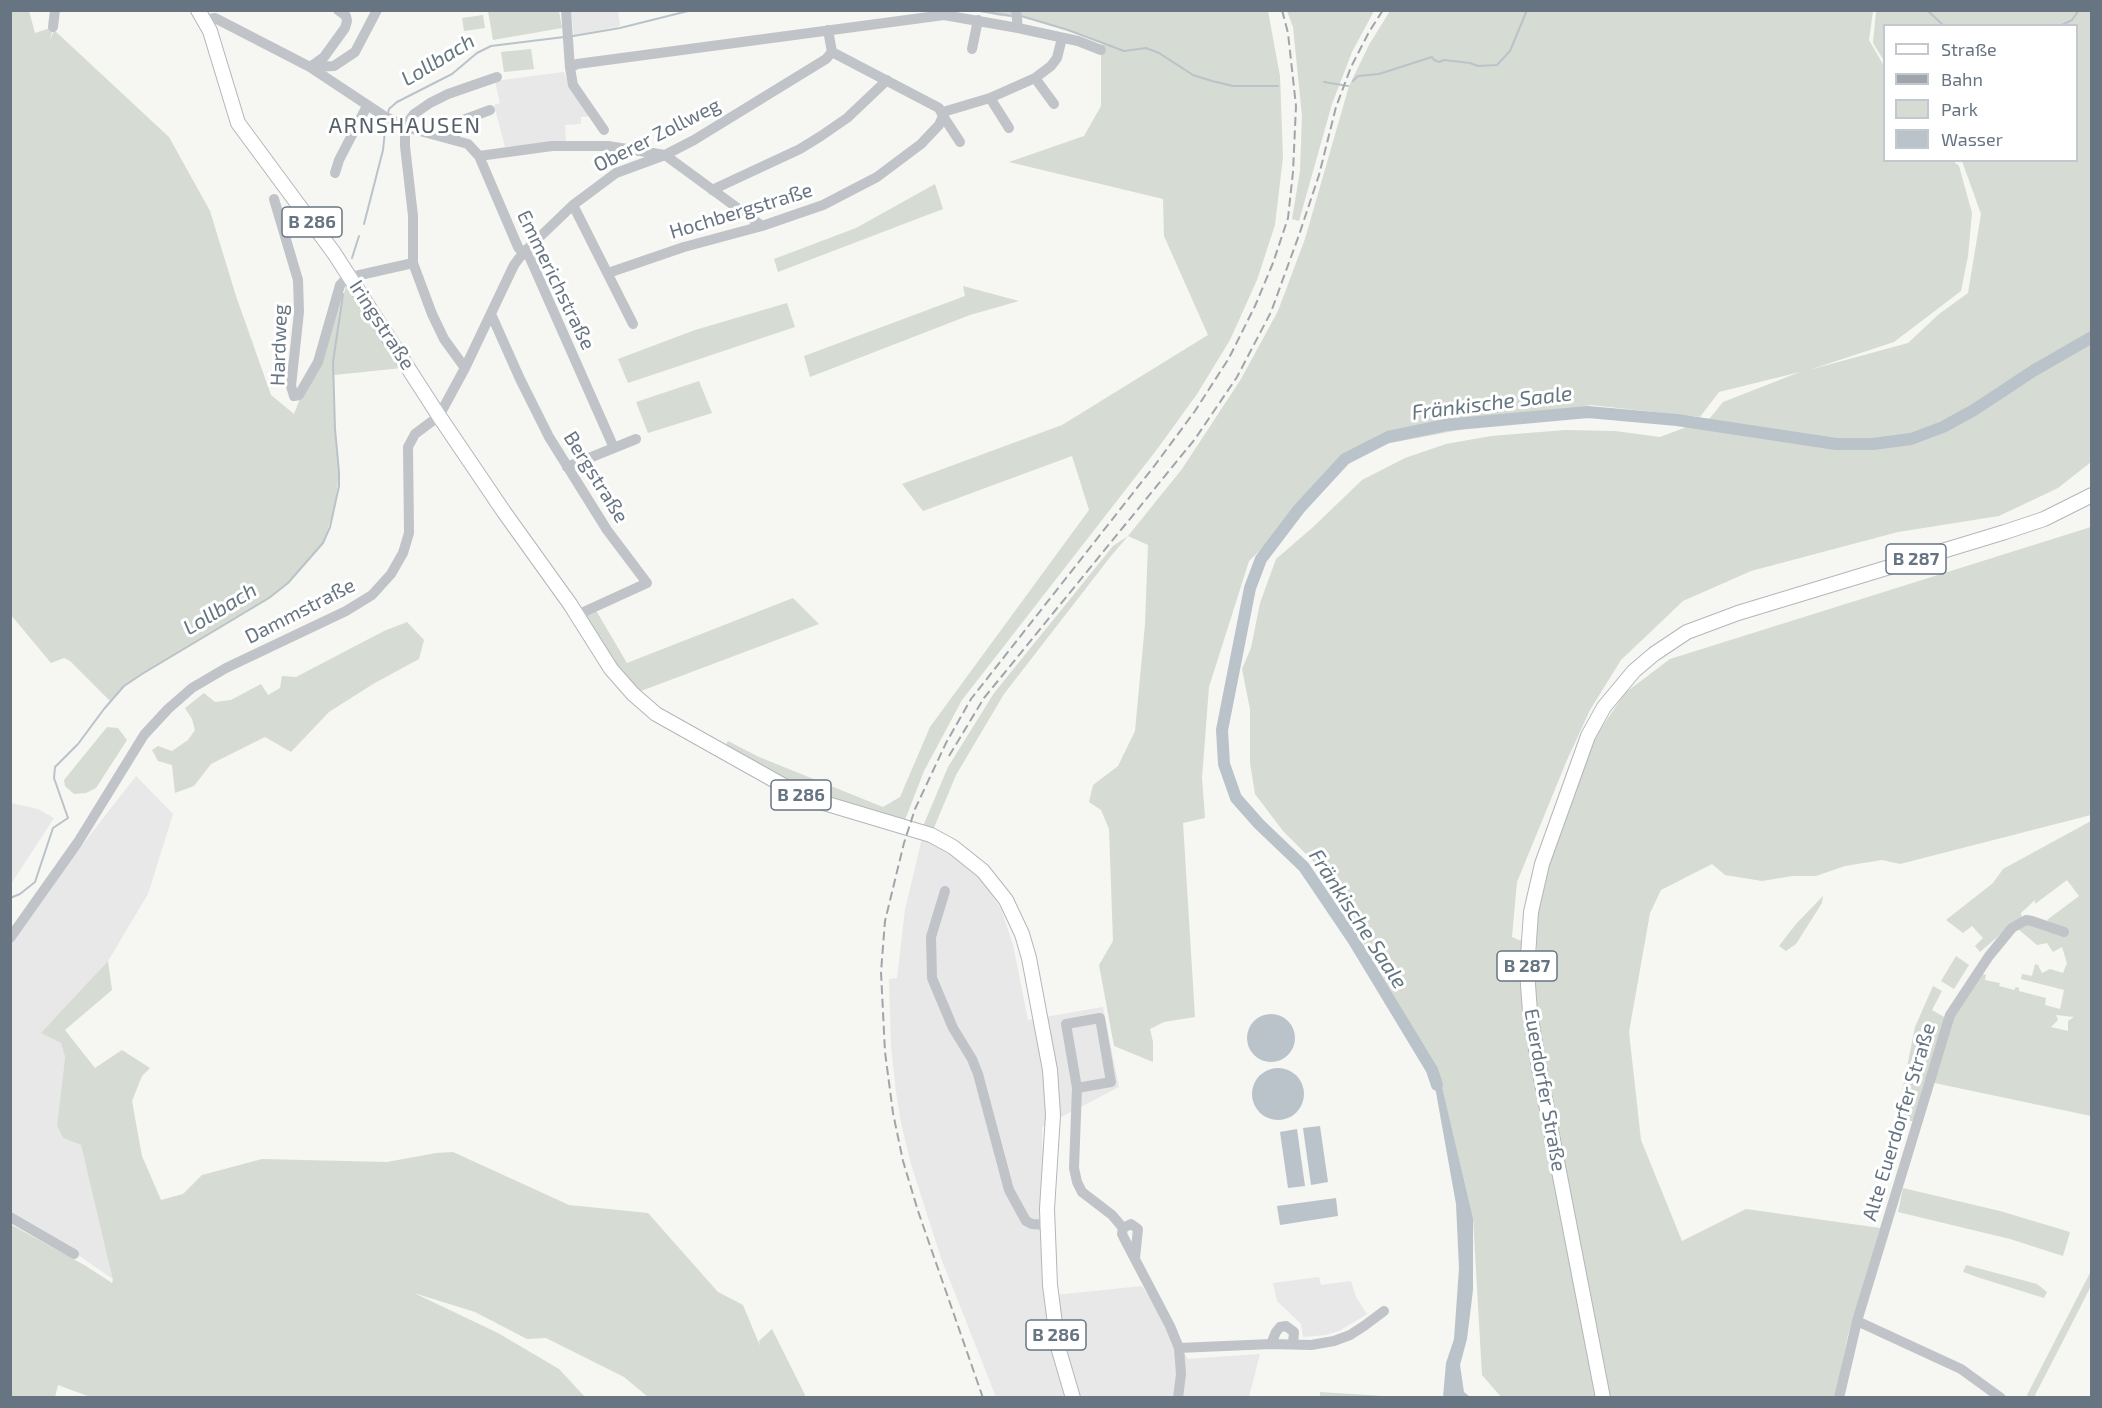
<!DOCTYPE html>
<meta charset="utf-8">
<style>
body{margin:0}
#map{position:relative;width:2102px;height:1408px;overflow:hidden;background:#f6f6f3;font-family:"Exo 2",sans-serif}
canvas{display:block}
.frame{position:absolute;inset:0;border:12px solid #677583;pointer-events:none}
.legend{position:absolute;left:1883px;top:24px;width:195px;height:138px;box-sizing:border-box;background:#fff;border:2px solid #c2c8cd;margin:0;padding:8px 10px;list-style:none;font-size:18px;color:#677583}
.legend li{display:flex;align-items:center;gap:12px;height:30px}
.legend b{width:30px;border:2px solid #c2c8cd}
</style>
<div id="map">
<canvas width="2102" height="1408"></canvas>
<div class="frame"></div>
<ul class="legend">
<li><b style="height:8px;background:#fff"></b>Straße</li>
<li><b style="height:8px;background:#9fa5ab"></b>Bahn</li>
<li><b style="height:16px;background:#d6dbd3"></b>Park</li>
<li><b style="height:16px;background:#bac3c9"></b>Wasser</li>
</ul>
</div>
<script>
const ctx = document.querySelector('canvas').getContext('2d');
ctx.lineJoin = 'round';
function fillPath(path, color) { ctx.fillStyle = color; ctx.fill(path, 'evenodd'); }
const shape = rows => new Path2D(rows.map(r => 'M' + r).join(''));
function trace(path, color, width, dash) { ctx.strokeStyle = color; ctx.lineWidth = width; ctx.lineCap = dash ? 'butt' : 'round'; ctx.setLineDash(dash || []); ctx.stroke(path); }
function label(font, color, halo, rows, align = 'center') {
  ctx.font = font + ' "Exo 2",sans-serif'; ctx.lineWidth = 6; ctx.setLineDash([]); ctx.textBaseline = 'middle'; ctx.strokeStyle = halo; ctx.fillStyle = color; for (const [text, x, y, turn = 0] of rows) {
    ctx.save(); ctx.translate(x, y); ctx.rotate((+turn || 0) * Math.PI / 180); ctx.textAlign = isNaN(turn) ? turn : align; if (halo) ctx.strokeText(text, 0, 0); ctx.fillText(text, 0, 0); ctx.restore();
  }
}
fillPath(shape([
 [571,11,618,11,620,26,574,35],
 [564,72,568,83,591,116,581,117,581,124,565,125,566,142,505,147,494,105,500,103,495,81],
 [136,776,173,814,148,894,108,961,42,1033,61,1043,65,1057,57,1126,63,1138,81,1145,114,1280,64,1245,11,1214,10,938],
 [11,803,38,809,54,818,11,884],
 [922,838,967,865,983,882,1001,909,1013,945,1028,1020,1103,1007,1119,1087,1042,1127,1046,1296,1142,1286,1188,1359,1260,1354,1249,1397,996,1397,941,1258,911,1164,901,1123,896,1092,891,1046,889,979,897,978,905,910],
 [1319,1277,1321,1285,1351,1281,1356,1297,1367,1314,1339,1331,1326,1335,1303,1337,1301,1324,1277,1301,1273,1283]
]), '#e7e8e7');
fillPath(shape([
 [10,11,29,11,35,33,53,27,50,40,54,30,169,137,210,211,236,296,271,395,294,414,344,285,337,323,346,285,347,286,402,368,334,375,335,429,339,472,335,507,323,543,288,583,269,598,142,674,124,686,110,701,70,661,64,658,51,663,11,615],
 [488,11,559,11,562,28,493,40],
 [978,11,1015,11,1016,17,1000,16],
 [1019,11,1268,11,1280,76,1283,157,1275,225,1257,280,1230,340,1197,394,1158,448,962,700,924,771,905,820,847,810,722,751,728,741,759,757,883,807,900,797,930,727,1089,510,1072,456,923,511,902,484,1062,425,1208,335,1164,236,1163,199,1009,162,1084,136,1101,106,1101,50,1103,43,1087,36,1020,15],
 [1287,11,1374,11,1352,52,1332,104,1299,221,1292,219,1300,171,1302,116,1293,27],
 [1390,11,1873,11,1869,40,1884,66,1884,160,1953,161,1959,166,1972,213,1968,256,1961,291,1894,342,1809,370,1908,343,1939,314,1968,293,1981,214,1962,161,2076,160,2076,26,1884,26,1884,61,1873,43,1876,11,2091,11,2091,462,2058,488,1999,516,1898,532,1751,571,1683,601,1621,660,1590,710,1567,760,1517,882,1512,937,1524,942,1598,1397,1501,1397,1482,1375,1473,1218,1441,1082,1414,1030,1319,867,1283,831,1255,794,1250,763,1250,709,1242,669,1251,648,1260,603,1276,559,1312,528,1362,480,1405,458,1446,444,1491,436,1565,430,1615,431,1660,437,1710,418,1723,402,1800,372,1719,392,1700,417,1591,405,1364,448,1249,561,1209,687,1202,778,1205,818,1183,823,1195,1017,1164,1022,1150,1029,1153,1042,1153,1062,1114,1046,1099,965,1113,941,1109,829,1101,810,1089,802,1093,785,1118,766,1135,731,1145,624,1148,545,1128,536,1111,556,1004,694,956,775,931,835,921,831,948,767,994,693,1113,546,1128,536,1182,469,1241,379,1278,311,1305,239,1349,86,1370,43],
 [483,15,485,28,464,31,462,18],
 [531,49,534,69,504,72,501,52],
 [935,184,943,209,778,272,774,259,856,228],
 [963,286,1019,301,970,315,810,377,804,356,965,296],
 [787,303,795,327,628,383,618,359,695,330],
 [699,381,712,413,648,433,636,402],
 [2091,527,2091,815,1900,864,1882,860,1845,866,1816,876,1792,876,1762,881,1725,875,1712,864,1661,890,1650,913,1629,1032,1641,1140,1682,1241,1746,1209,1880,1228,1848,1335,1835,1397,1608,1397,1535,1016,1532,985,1538,966,1535,924,1539,891,1595,737,1625,693,1670,659],
 [793,598,819,624,633,694,577,615,594,607,627,663],
 [407,622,424,640,419,659,373,684,329,712,291,752,265,737,211,764,194,786,175,793,172,765,158,761,152,750,158,746,172,751,188,740,195,730,192,719,185,708,204,693,215,702,231,700,261,684,268,695,280,688,282,676,296,677,384,631],
 [107,727,118,728,127,740,96,788,86,793,74,794,65,786,64,780],
 [2091,821,2091,1116,1925,1081,1913,1121,1905,1121,1897,1117,1915,1027,1933,986,1942,991,1932,1010,1946,1018,1958,1007,1983,974,1986,975,1985,980,2000,983,1999,986,2014,990,2016,987,2019,988,2019,991,2046,998,2045,1005,2060,1009,2064,990,2021,979,2022,974,2032,976,2035,964,2038,965,2042,973,2050,969,2063,973,2067,963,2062,947,2053,952,2047,943,2037,945,2018,929,2024,924,2061,930,2047,920,2079,896,2067,880,2035,904,2035,900,2021,913,2022,919,2010,926,1980,952,1975,946,1983,938,1972,926,1963,933,1946,920,1993,883,2003,869],
 [2056,1015,2074,1017,2068,1021,2068,1031,2051,1027,2058,1020],
 [1823,896,1822,903,1796,944,1786,951,1779,946,1796,924],
 [1956,956,1969,965,1954,989,1941,981],
 [108,961,112,990,65,1030,95,1068,122,1050,150,1068,142,1076,132,1101,142,1156,161,1200,183,1194,202,1175,262,1159,387,1162,436,1153,453,1152,569,1205,648,1213,718,1292,743,1305,760,1346,759,1341,772,1329,806,1397,648,1397,624,1377,546,1338,527,1339,475,1312,414,1293,498,1333,559,1369,585,1397,93,1398,58,1385,55,1397,11,1397,10,1224,86,1266,112,1283,113,1280,81,1145,63,1138,57,1126,65,1057,61,1043,41,1033],
 [1903,1188,2000,1211,2070,1232,2063,1256,2010,1239,1898,1212],
 [1966,1265,2037,1284,2047,1292,2044,1298,1980,1278,1963,1272],
 [2091,1271,2091,1286,2062,1343,2034,1397,2026,1397],
 [1320,1392,1399,1397,1320,1397]
]), '#d6dbd3');
fillPath(shape([
 '1247 1038a24 24 0 1 1 48 0a24 24 0 1 1-48 0Z',
 '1252 1094a26 26 0 1 1 52 0a26 26 0 1 1-52 0Z',
 [1432,1070,1441,1082,1473,1218,1473,1290,1467,1339,1460,1365,1464,1392,1470,1397,1443,1397,1446,1363,1454,1339,1459,1268,1456,1204],
 [1320,1126,1328,1182,1311,1185,1303,1128],
 [1297,1129,1305,1186,1288,1188,1280,1132],
 [1336,1198,1338,1216,1280,1225,1277,1206]
]), '#bac3c9');
trace(shape([
 [973,10,1012,16],
 [1927,10,1944,26],
 [1021,16,1068,30,1124,51,1146,48,1159,53,1193,75,1212,81,1233,86,1278,86],
 [2060,26,2072,20,2079,10],
 [573,36,620,28,692,10],
 [1353,81,1358,76,1379,74,1432,57,1434,60,1439,62,1444,60,1470,63,1478,66,1497,65,1510,51,1527,10],
 [1324,82,1348,86],
 [388,113,389,109,397,102,452,74,477,53,491,46,564,37],
 [364,224,383,150,386,121],
 [352,258,359,236],
 [10,898,20,894,35,882,53,828,68,818,54,778,55,767,78,744,104,709,124,686,142,674,269,598,288,583,323,543,330,527,339,486,339,472,335,429,333,362,343,294]
]), '#bac3c9', 2);
trace(shape([
 [1437,1085,1432,1070,1354,941,1304,867,1259,824,1236,798,1224,764,1222,730,1250,588,1261,559,1299,509,1345,459,1388,437,1446,425,1588,412,1677,420,1836,444,1873,444,1911,439,1943,427,1974,410,2033,371,2092,337]
]), '#bac3c9', 12);
const major = shape([
 [198,10,210,31,238,123,334,253,439,416,504,512,570,604,611,669,633,694,656,714,804,797,931,835,953,847,983,871,1006,900,1022,934,1029,958,1050,1070,1053,1115,1047,1209,1050,1285,1058,1347,1073,1398],
 [1603,1398,1539,1068,1530,1012,1527,971,1531,912,1542,864,1588,736,1604,707,1634,671,1654,654,1687,632,1738,613,2005,532,2044,519,2092,495]
]);
trace(major, '#b3b7bb', 16);
trace(shape([
 [338,10,346,16,347,21,345,28,324,57,310,67,384,116,409,128,468,144,479,156,518,247,523,253,529,256,614,448],
 [566,10,570,68,573,85,604,130],
 [1016,10,1018,28],
 [205,20,215,18,310,67,334,66,355,52,377,10],
 [53,27,55,10],
 [972,49,978,20],
 [570,68,577,64,944,15,1018,28,1078,41,1101,50],
 [1035,78,1054,104],
 [990,98,1009,128],
 [943,112,990,98,1035,78,1051,66,1057,58,1062,38],
 [943,116,960,142],
 [453,139,463,120,490,110],
 [479,156,552,146,608,146,665,155,762,226],
 [335,173,339,160,367,106],
 [712,190,800,149,821,136,847,118,887,80],
 [274,199,298,280,299,312,291,386,294,396,299,395,318,362,340,285,345,280,351,277,413,263,413,216,405,146,405,126,414,114,430,103,448,94,497,77],
 [573,205,633,324],
 [413,263,432,314,444,339,465,368],
 [608,273,684,247,762,226,823,205,877,177,921,144,939,125,943,116,939,108,832,52],
 [491,314,520,379,549,437,607,530,647,583,577,615],
 [567,467,636,439],
 [945,891,931,937,932,978,953,1028,972,1059,978,1074,1009,1190,1026,1221,1032,1224,1047,1225],
 [10,938,78,842,144,735,168,709,192,688,226,668,346,611,372,595,391,574,403,553,409,533,408,447,415,434,439,416,465,368,514,265,523,253,573,205,616,173,665,155,694,140,826,59,832,52,828,30],
 [1077,1088,1111,1082,1100,1018,1066,1024,1077,1088,1074,1168,1077,1182,1082,1192,1112,1215,1123,1228,1122,1234,1126,1242,1170,1326,1179,1348,1181,1374,1178,1398],
 [10,1217,74,1254],
 [1123,1228,1131,1224,1138,1229,1135,1258],
 [1857,1321,1961,1369,2001,1398],
 [1271,1344,1276,1332,1280,1327,1286,1326,1294,1332,1293,1344],
 [1179,1348,1271,1344,1311,1345,1334,1341,1350,1335,1364,1326,1384,1311],
 [1839,1398,1857,1321,1950,1015,1989,956,2012,928,2026,920,2032,921,2064,932]
]), '#c0c3c7', 10);
trace(major, '#fff', 14);
trace(shape([
 [949,756,984,698,1195,439,1237,377,1271,312,1299,235,1319,175,1336,107,1351,67,1369,32,1383,10],
 [983,1398,918,1211,903,1161,893,1113,885,1052,881,972,885,921,904,843,915,809,946,743,971,699,1155,465,1195,411,1229,358,1255,306,1273,263,1288,218,1293,172,1296,106,1288,33,1282,10]
]), '#9fa5ab', 2, [9, 4.5]);
for (const [x, y, w] of [
 [312,222,60],
 [1916,559,60],
 [801,795,60],
 [1527,966,60],
 [1056,1335,60]
]) { const box = new Path2D(); box.roundRect(x - w / 2, y - 15, w, 30, 4.5); ctx.fillStyle = '#fff'; ctx.fill(box); trace(box, '#677583', 1.5); }
label('bold 18px', '#677583', null, [
 ["B 286",312,222],
 ["B 287",1916,559],
 ["B 286",801,795],
 ["B 287",1527,966],
 ["B 286",1056,1335]
]);
label('20px', '#677583', '#fff', [
 ["Oberer Zollweg",657,135,-27],
 ["Hochbergstraße",741,211,-17],
 ["Emmerichstraße",556,280,64],
 ["Iringstraße",382,325,57],
 ["Hardweg",279,345,-88],
 ["Bergstraße",596,477,58],
 ["Dammstraße",300,611,-27],
 ["Euerdorfer Straße",1545,1090,80],
 ["Alte Euerdorfer Straße",1899,1122,-73]
]);
label('italic 21px', '#63767f', '#fff', [
 ["Lollbach",438,60,-31],
 ["Fränkische Saale",1492,403,-7],
 ["Lollbach",220,609,-31],
 ["Fränkische Saale",1358,919,57]
]);
ctx.letterSpacing = '1.5px';
label('22px', '#555f68', '#fff', [
 ["ARNSHAUSEN",405,126]
]);
ctx.letterSpacing = '0px';
</script>
